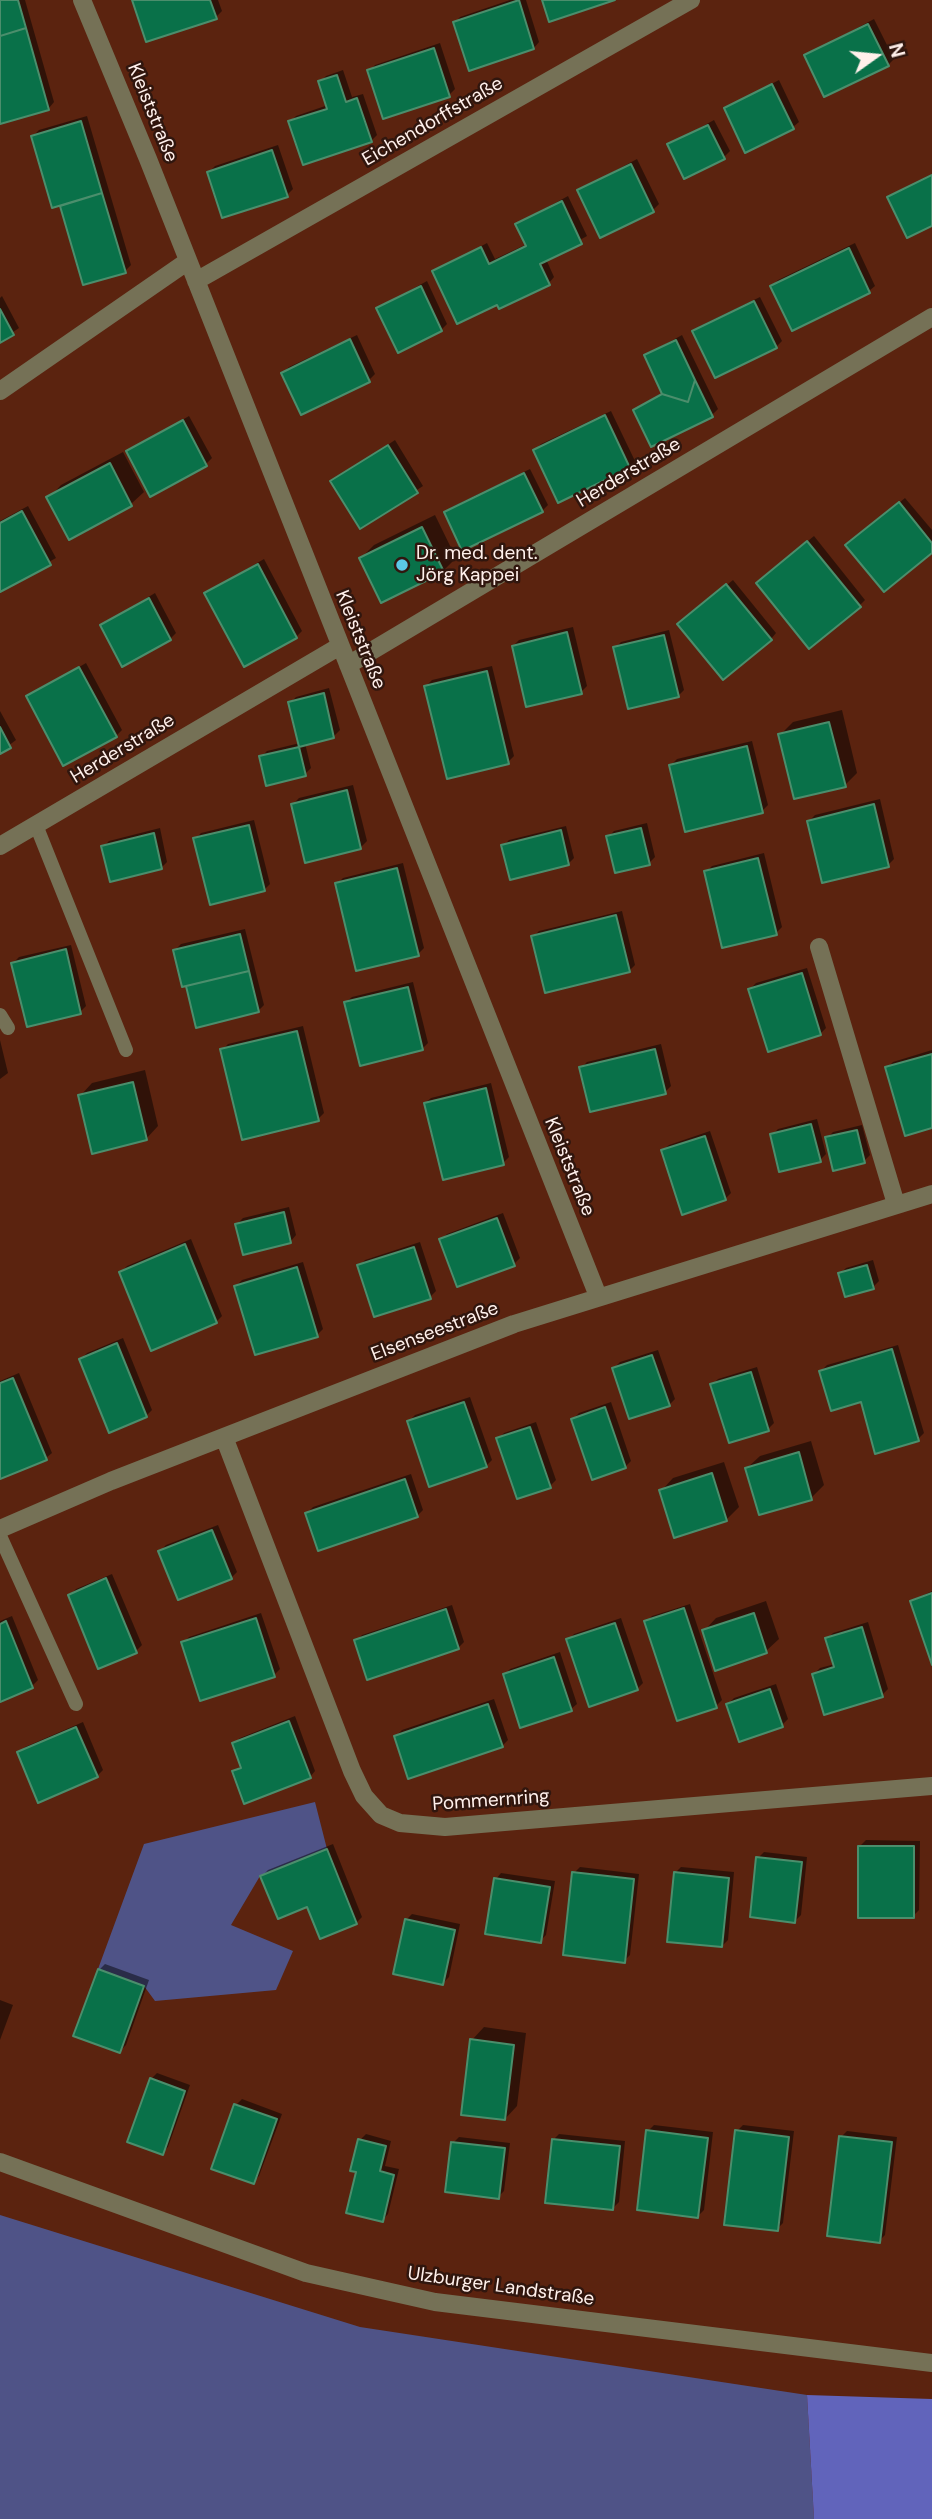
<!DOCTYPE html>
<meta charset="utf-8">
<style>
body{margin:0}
#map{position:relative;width:932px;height:2519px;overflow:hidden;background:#5b230f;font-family:"DM Sans",sans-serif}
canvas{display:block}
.north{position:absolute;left:841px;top:21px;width:70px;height:70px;-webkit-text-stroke:5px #30160e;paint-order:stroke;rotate:75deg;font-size:19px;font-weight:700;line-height:28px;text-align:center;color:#fff0eb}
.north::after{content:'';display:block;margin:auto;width:24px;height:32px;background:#fff0eb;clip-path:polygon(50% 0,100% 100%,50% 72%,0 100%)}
</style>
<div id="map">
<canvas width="932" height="2519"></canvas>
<div class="north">N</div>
</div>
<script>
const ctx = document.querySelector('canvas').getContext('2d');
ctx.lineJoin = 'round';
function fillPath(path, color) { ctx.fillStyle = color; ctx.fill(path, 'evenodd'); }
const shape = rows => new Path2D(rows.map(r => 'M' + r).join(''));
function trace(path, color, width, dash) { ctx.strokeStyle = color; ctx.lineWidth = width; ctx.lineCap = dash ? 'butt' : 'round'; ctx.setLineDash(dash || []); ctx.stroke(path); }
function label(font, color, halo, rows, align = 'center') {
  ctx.font = font + ' "DM Sans",sans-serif'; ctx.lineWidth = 5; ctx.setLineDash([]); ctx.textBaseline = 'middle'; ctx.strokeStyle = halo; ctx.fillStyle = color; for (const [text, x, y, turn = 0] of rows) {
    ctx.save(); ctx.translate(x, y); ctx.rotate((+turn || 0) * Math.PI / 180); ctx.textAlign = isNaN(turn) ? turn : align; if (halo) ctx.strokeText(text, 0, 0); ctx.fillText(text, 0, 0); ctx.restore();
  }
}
fillPath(shape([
 [315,1802,327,1849,260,1876,231,1925,293,1951,276,1990,155,2001,144,1986,98,1969,144,1844],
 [0,2215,360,2327,807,2395,814,2519,0,2519]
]), '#4f5387');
fillPath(shape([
 [807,2395,932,2399,932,2519,814,2519]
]), '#6164bb');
fillPath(shape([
 [0,0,25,0,54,102,49,108,0,122],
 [134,0,218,0,222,11,216,17],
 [510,0,526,0,539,42,534,48,455,23,460,17],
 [874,19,894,59,888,65,807,55],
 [440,43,455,89,449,95,369,71,375,65],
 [343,70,352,97,363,94,377,135,371,141,290,122,296,116,328,105,320,82,326,76],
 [779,80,799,122,793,127,726,108],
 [87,116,131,265,125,271,85,283,61,204,33,136,39,130],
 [714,120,730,151,724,157,669,145],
 [278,145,293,189,287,195,209,172,215,166],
 [637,159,659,204,653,210,579,190],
 [932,174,932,224,889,197],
 [568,196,587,236,546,259,554,277,549,283,497,302,435,271,487,243,495,259,527,244,517,224],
 [855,243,875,286,869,291,792,328,772,286,778,280],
 [427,281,447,324,441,330,378,308],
 [2,296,19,328,0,341,0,298],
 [760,297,782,341,776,347,694,332,700,326],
 [357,335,375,374,369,380,302,413,283,373,289,367],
 [682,335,718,409,712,415,635,410,663,392,646,355],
 [611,411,635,461,629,467,535,450,541,444],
 [189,416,212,458,206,464,128,452],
 [395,440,423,486,360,527,332,482],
 [123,452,144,492,131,504,49,498,61,485],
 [530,469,548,505,542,511,446,512,452,507],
 [905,498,932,530,932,551,853,540],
 [28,506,56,558,0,589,0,521],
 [435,515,456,558,443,571,382,601,361,558,374,545],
 [814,536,865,600,859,606,764,577],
 [264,559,302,631,296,637,206,593],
 [733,580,776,633,771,639,685,619],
 [155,593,176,633,170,639,102,625],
 [573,627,587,686,581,692,513,646,519,640],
 [669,630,684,690,678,696,615,648,621,642],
 [86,663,122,730,116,736,28,697],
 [492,666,514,756,508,762,426,686,432,680],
 [329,688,340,730,334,736,305,743,311,768,305,774,261,757,267,751,300,743,290,703,296,697],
 [842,710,857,773,845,785,780,735,793,722],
 [0,711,16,740,0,752],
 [752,741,768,805,762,811,671,765,677,759],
 [353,785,367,841,361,847,293,804,299,798],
 [880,799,894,859,888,865,809,821,815,815],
 [254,820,270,884,264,890,195,839,201,833],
 [647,823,655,857,649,863,608,837,614,831],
 [566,826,574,858,568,864,503,846,509,840],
 [160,828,167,862,161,868,103,847,109,841],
 [764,853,782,927,776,933,706,872,712,866],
 [403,863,424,948,418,954,337,884,343,878],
 [622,911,635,965,629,971,533,937,539,931],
 [245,929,264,1005,258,1011,197,1025,175,950,181,944],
 [71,945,86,1006,80,1012,13,963,19,957],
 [807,968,826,1028,820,1034,750,989,756,983],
 [413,982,428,1043,422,1049,346,1002,352,997],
 [303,1026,324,1113,318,1119,222,1050,228,1044],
 [0,1040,8,1073,0,1079],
 [661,1044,671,1086,665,1092,581,1068,587,1062],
 [932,1050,932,1127,887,1068,893,1062],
 [145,1070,158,1126,146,1139,80,1096,92,1083],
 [491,1083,509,1157,503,1163,425,1103,431,1098],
 [817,1119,826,1154,820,1160,772,1135,778,1129],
 [862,1125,870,1155,864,1161,827,1138,833,1132],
 [710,1131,731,1193,725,1199,663,1150,669,1145],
 [289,1207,296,1235,291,1241,237,1224,243,1218],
 [503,1213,520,1258,514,1264,441,1240,447,1234],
 [191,1239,222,1316,216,1322,121,1272,127,1266],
 [420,1242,436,1291,430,1297,359,1266,365,1260],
 [873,1260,879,1281,873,1287,840,1274,846,1268],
 [303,1262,323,1329,317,1335,236,1286,242,1280],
 [123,1338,152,1410,146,1416,81,1359,87,1353],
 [898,1345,924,1433,918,1439,821,1371,827,1365],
 [658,1350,675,1399,669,1405,614,1368,620,1362],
 [757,1367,774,1423,768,1429,730,1441,712,1385,718,1379],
 [19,1373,52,1453,46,1458,0,1477,0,1381],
 [470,1397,492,1460,486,1466,409,1421,415,1415],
 [611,1402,631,1461,625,1467,573,1419,579,1413],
 [536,1422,556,1480,550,1486,498,1439,504,1433],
 [811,1441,824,1485,811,1498,747,1468,760,1456],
 [724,1462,739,1507,726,1520,661,1491,673,1478],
 [411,1474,423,1510,417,1516,307,1513,313,1507],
 [218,1525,237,1572,231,1578,160,1551,166,1545],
 [112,1574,142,1645,136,1651,99,1667,70,1595,76,1589],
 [932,1591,932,1660,912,1601],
 [766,1601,779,1639,766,1651,704,1631,716,1618],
 [690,1604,722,1700,716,1706,646,1622,652,1616],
 [452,1605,464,1642,458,1648,356,1641,362,1635],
 [261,1613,280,1669,274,1675,183,1643,189,1637],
 [12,1616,38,1680,32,1686,0,1700,0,1621],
 [621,1618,643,1683,637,1689,568,1640,574,1634],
 [868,1622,888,1689,882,1695,814,1674,820,1668,835,1664,827,1639,833,1633],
 [560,1652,577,1704,571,1709,505,1675,510,1669],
 [776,1684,788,1719,782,1725,728,1704,734,1698],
 [494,1699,508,1740,502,1746,396,1736,402,1730],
 [295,1716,315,1771,310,1777,234,1772,242,1765,234,1744,240,1738],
 [83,1722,103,1770,97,1776,19,1753,25,1747],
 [866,1840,920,1841,919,1910,913,1916,860,1846],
 [333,1844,362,1917,356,1923,308,1904,262,1876,268,1870],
 [764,1852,807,1857,801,1915,795,1921,758,1858],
 [580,1867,639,1874,630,1955,624,1961,574,1873],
 [681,1867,734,1872,728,1940,722,1946,675,1873],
 [501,1873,555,1881,546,1935,540,1941,496,1879],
 [412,1914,460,1924,449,1977,443,1983,406,1920],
 [105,1964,149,1980,126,2045,120,2051,99,1970],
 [0,2000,13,2005,0,2040],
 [484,2027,526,2033,517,2106,505,2119,472,2040],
 [157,2073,190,2085,168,2147,162,2153,151,2079],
 [242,2099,282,2114,259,2176,253,2182,236,2105],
 [654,2125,713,2132,704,2210,698,2216,648,2131],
 [743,2125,794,2131,783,2223,777,2229,737,2131],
 [847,2131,897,2137,885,2235,879,2241,841,2137],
 [366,2134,391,2141,385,2166,399,2169,388,2214,383,2220,358,2171,360,2140],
 [559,2134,625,2141,619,2202,613,2208,553,2140],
 [459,2137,510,2143,504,2191,498,2197,453,2143]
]), '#0007');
const building = shape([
 [0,0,18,0,26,28,0,36,0,0],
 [132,0,210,0,217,19,146,42,132,0],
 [519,0,534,49,469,71,453,22,519,0],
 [542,0,615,0,549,22,542,0],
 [868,24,889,66,824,97,804,55,868,24],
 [26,28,49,110,0,124,0,36,26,28],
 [434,48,450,97,383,119,367,70,434,48],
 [337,75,346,102,357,98,372,142,303,165,288,121,327,109,318,81,337,75],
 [772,84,794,129,745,153,724,108,772,84],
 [81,121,102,193,52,208,31,136,81,121],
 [708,125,725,159,684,179,667,144,708,125],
 [272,150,288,197,222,218,207,172,272,150],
 [631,164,654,212,600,238,577,190,631,164],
 [932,175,932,226,907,238,887,197,932,175],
 [102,193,126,273,83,285,60,206,102,193],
 [562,201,582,244,540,264,550,285,499,309,497,305,457,324,432,271,481,247,489,264,526,246,515,224,562,201],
 [849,248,870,293,792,331,770,286,849,248],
 [421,286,442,331,398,353,376,308,421,286],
 [754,301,777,348,715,378,692,331,754,301],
 [0,309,14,335,0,343,0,309],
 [350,339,370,382,301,415,281,373,350,339],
 [676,340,695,380,688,402,662,394,644,355,676,340],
 [695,380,713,417,651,447,633,410,662,394,688,402,695,380],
 [605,415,630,468,558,503,533,450,605,415],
 [183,420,207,466,150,497,126,451,183,420],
 [388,445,418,493,360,529,330,481,388,445],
 [110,463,132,506,69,540,46,497,110,463],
 [524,473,543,512,462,551,444,512,524,473],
 [899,502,932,543,932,553,884,592,845,545,899,502],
 [22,511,51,565,0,592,0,523,22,511],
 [422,527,444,572,381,603,359,558,422,527],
 [807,541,861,607,809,649,756,583,807,541],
 [258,564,297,638,244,667,204,593,258,564],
 [726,584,772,640,723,680,677,624,726,584],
 [149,598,171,640,122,667,100,625,149,598],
 [567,632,582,694,526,707,512,646,567,632],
 [664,635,679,697,628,709,613,647,664,635],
 [79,667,117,737,63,766,26,696,79,667],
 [487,671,509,764,447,779,424,686,487,671],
 [324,693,334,738,299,747,288,702,324,693],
 [829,722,846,787,794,799,778,734,829,722],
 [0,727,11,748,0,754,0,727],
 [747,746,763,813,685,832,669,765,747,746],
 [299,747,306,776,266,786,259,756,299,747],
 [347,790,361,849,305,863,291,804,347,790],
 [874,804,889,867,822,883,807,821,874,804],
 [249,825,265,891,210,905,193,838,249,825],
 [641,828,650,865,615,873,606,836,641,828],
 [561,830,569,865,510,880,501,845,561,830],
 [154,833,162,869,110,882,101,846,154,833],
 [758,858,777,935,722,948,704,871,758,858],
 [397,868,419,956,356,971,335,883,397,868],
 [616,915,630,972,545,993,531,936,616,915],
 [240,934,249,971,182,987,173,950,240,934],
 [66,949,81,1014,27,1027,11,963,66,949],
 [249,971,259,1012,196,1028,186,986,249,971],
 [802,973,821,1035,768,1052,748,989,802,973],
 [408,987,423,1050,360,1066,344,1002,408,987],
 [297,1031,319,1121,242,1140,220,1049,297,1031],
 [655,1049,666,1094,590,1112,579,1067,655,1049],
 [932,1054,932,1128,905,1136,885,1067,932,1054],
 [133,1082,147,1140,92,1154,78,1095,133,1082],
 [486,1088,504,1165,443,1180,424,1103,486,1088],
 [811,1124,821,1162,779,1172,770,1134,811,1124],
 [857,1130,865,1163,833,1171,825,1137,857,1130],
 [705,1136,726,1200,682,1215,661,1150,705,1136],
 [284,1212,291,1243,243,1255,235,1224,284,1212],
 [497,1218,515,1266,457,1287,439,1239,497,1218],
 [185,1244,217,1323,151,1351,119,1272,185,1244],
 [414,1247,431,1299,374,1317,357,1265,414,1247],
 [867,1265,874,1289,845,1297,838,1273,867,1265],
 [297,1267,318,1337,255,1355,234,1286,297,1267],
 [117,1343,147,1417,109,1433,79,1359,117,1343],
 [892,1349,919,1441,875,1454,861,1402,831,1411,819,1371,892,1349],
 [652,1355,670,1406,629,1419,612,1368,652,1355],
 [751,1372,769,1431,729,1443,710,1384,751,1372],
 [13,1378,47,1460,0,1479,0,1383,13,1378],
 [464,1402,487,1467,429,1487,407,1421,464,1402],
 [605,1407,626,1468,592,1480,571,1419,605,1407],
 [530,1427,551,1488,517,1499,496,1438,530,1427],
 [799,1452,812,1500,759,1515,745,1468,799,1452],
 [712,1473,727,1521,674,1538,659,1490,712,1473],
 [405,1479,418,1517,318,1551,305,1513,405,1479],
 [212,1530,232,1579,178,1600,158,1551,212,1530],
 [106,1578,137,1653,98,1669,68,1595,106,1578],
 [932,1593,932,1665,910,1601,932,1593],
 [684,1608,717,1708,677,1721,644,1621,684,1608],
 [446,1609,459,1649,367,1680,354,1640,446,1609],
 [754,1613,767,1653,715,1671,702,1630,754,1613],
 [256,1618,275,1677,200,1701,181,1642,256,1618],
 [6,1621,33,1688,0,1702,0,1624,6,1621],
 [615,1623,638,1690,589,1707,566,1639,615,1623],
 [862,1627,883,1697,824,1715,812,1674,834,1667,825,1638,862,1627],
 [554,1657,572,1711,520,1728,503,1674,554,1657],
 [770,1689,783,1727,739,1742,726,1704,770,1689],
 [488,1704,503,1747,408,1779,394,1736,488,1704],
 [289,1721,311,1778,244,1804,232,1771,241,1768,232,1743,289,1721],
 [76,1727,98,1777,38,1803,17,1752,76,1727],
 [858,1846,914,1846,914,1918,858,1918,858,1846],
 [327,1849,357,1924,320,1939,307,1907,278,1919,260,1876,327,1849],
 [756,1857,802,1862,795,1923,750,1917,756,1857],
 [572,1872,634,1879,625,1963,563,1955,572,1872],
 [674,1872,729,1878,722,1947,667,1942,674,1872],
 [494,1878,550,1887,541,1943,485,1934,494,1878],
 [405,1919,455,1930,443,1985,393,1974,405,1919],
 [98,1969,144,1986,120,2053,73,2036,98,1969],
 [470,2039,514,2045,505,2120,461,2115,470,2039],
 [150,2078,185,2091,163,2155,127,2142,150,2078],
 [234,2104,277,2119,254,2184,211,2169,234,2104],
 [646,2130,708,2138,698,2218,637,2210,646,2130],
 [735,2130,789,2137,778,2231,724,2225,735,2130],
 [839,2136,892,2142,880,2243,827,2236,839,2136],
 [358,2139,386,2146,380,2171,394,2175,383,2222,346,2213,356,2172,350,2171,358,2139],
 [552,2139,620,2146,613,2210,545,2203,552,2139],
 [451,2142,505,2148,499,2199,445,2192,451,2142]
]);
fillPath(building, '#097149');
trace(building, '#4b8e6c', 2);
trace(shape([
 [36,825,126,1050],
 [0,1015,8,1028],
 [0,1536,76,1704]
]), '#757156', 14);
trace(shape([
 [82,0,148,159,598,1296],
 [196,281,691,0],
 [0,391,188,261],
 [348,665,932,317],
 [0,846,340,646],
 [819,947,896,1204],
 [224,1437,352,1771,364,1796,381,1815,400,1823,445,1827,932,1786],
 [0,1529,111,1481,514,1324,932,1194],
 [0,2162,306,2273,435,2302,932,2363]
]), '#757156', 18);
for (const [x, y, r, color] of [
 [402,565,7,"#5bc8e7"]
]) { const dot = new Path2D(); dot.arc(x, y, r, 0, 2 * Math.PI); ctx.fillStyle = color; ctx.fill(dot); trace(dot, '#30160e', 2.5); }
label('19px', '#fff0eb', '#30160e', [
 ["Kleiststraße",152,113,68],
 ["Eichendorffstraße",433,122,-30],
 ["Herderstraße",629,473,-31],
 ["Kleiststraße",360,640,68],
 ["Herderstraße",123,749,-31],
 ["Kleiststraße",569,1167,68],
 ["Elsenseestraße",435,1332,-21],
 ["Pommernring",491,1801,-4],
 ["Ulzburger Landstraße",501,2287,8]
]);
label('19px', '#fff0eb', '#30160e', [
 ["Dr. med. dent.",416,554],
 ["Jörg Kappei",416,576]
], 'left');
</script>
